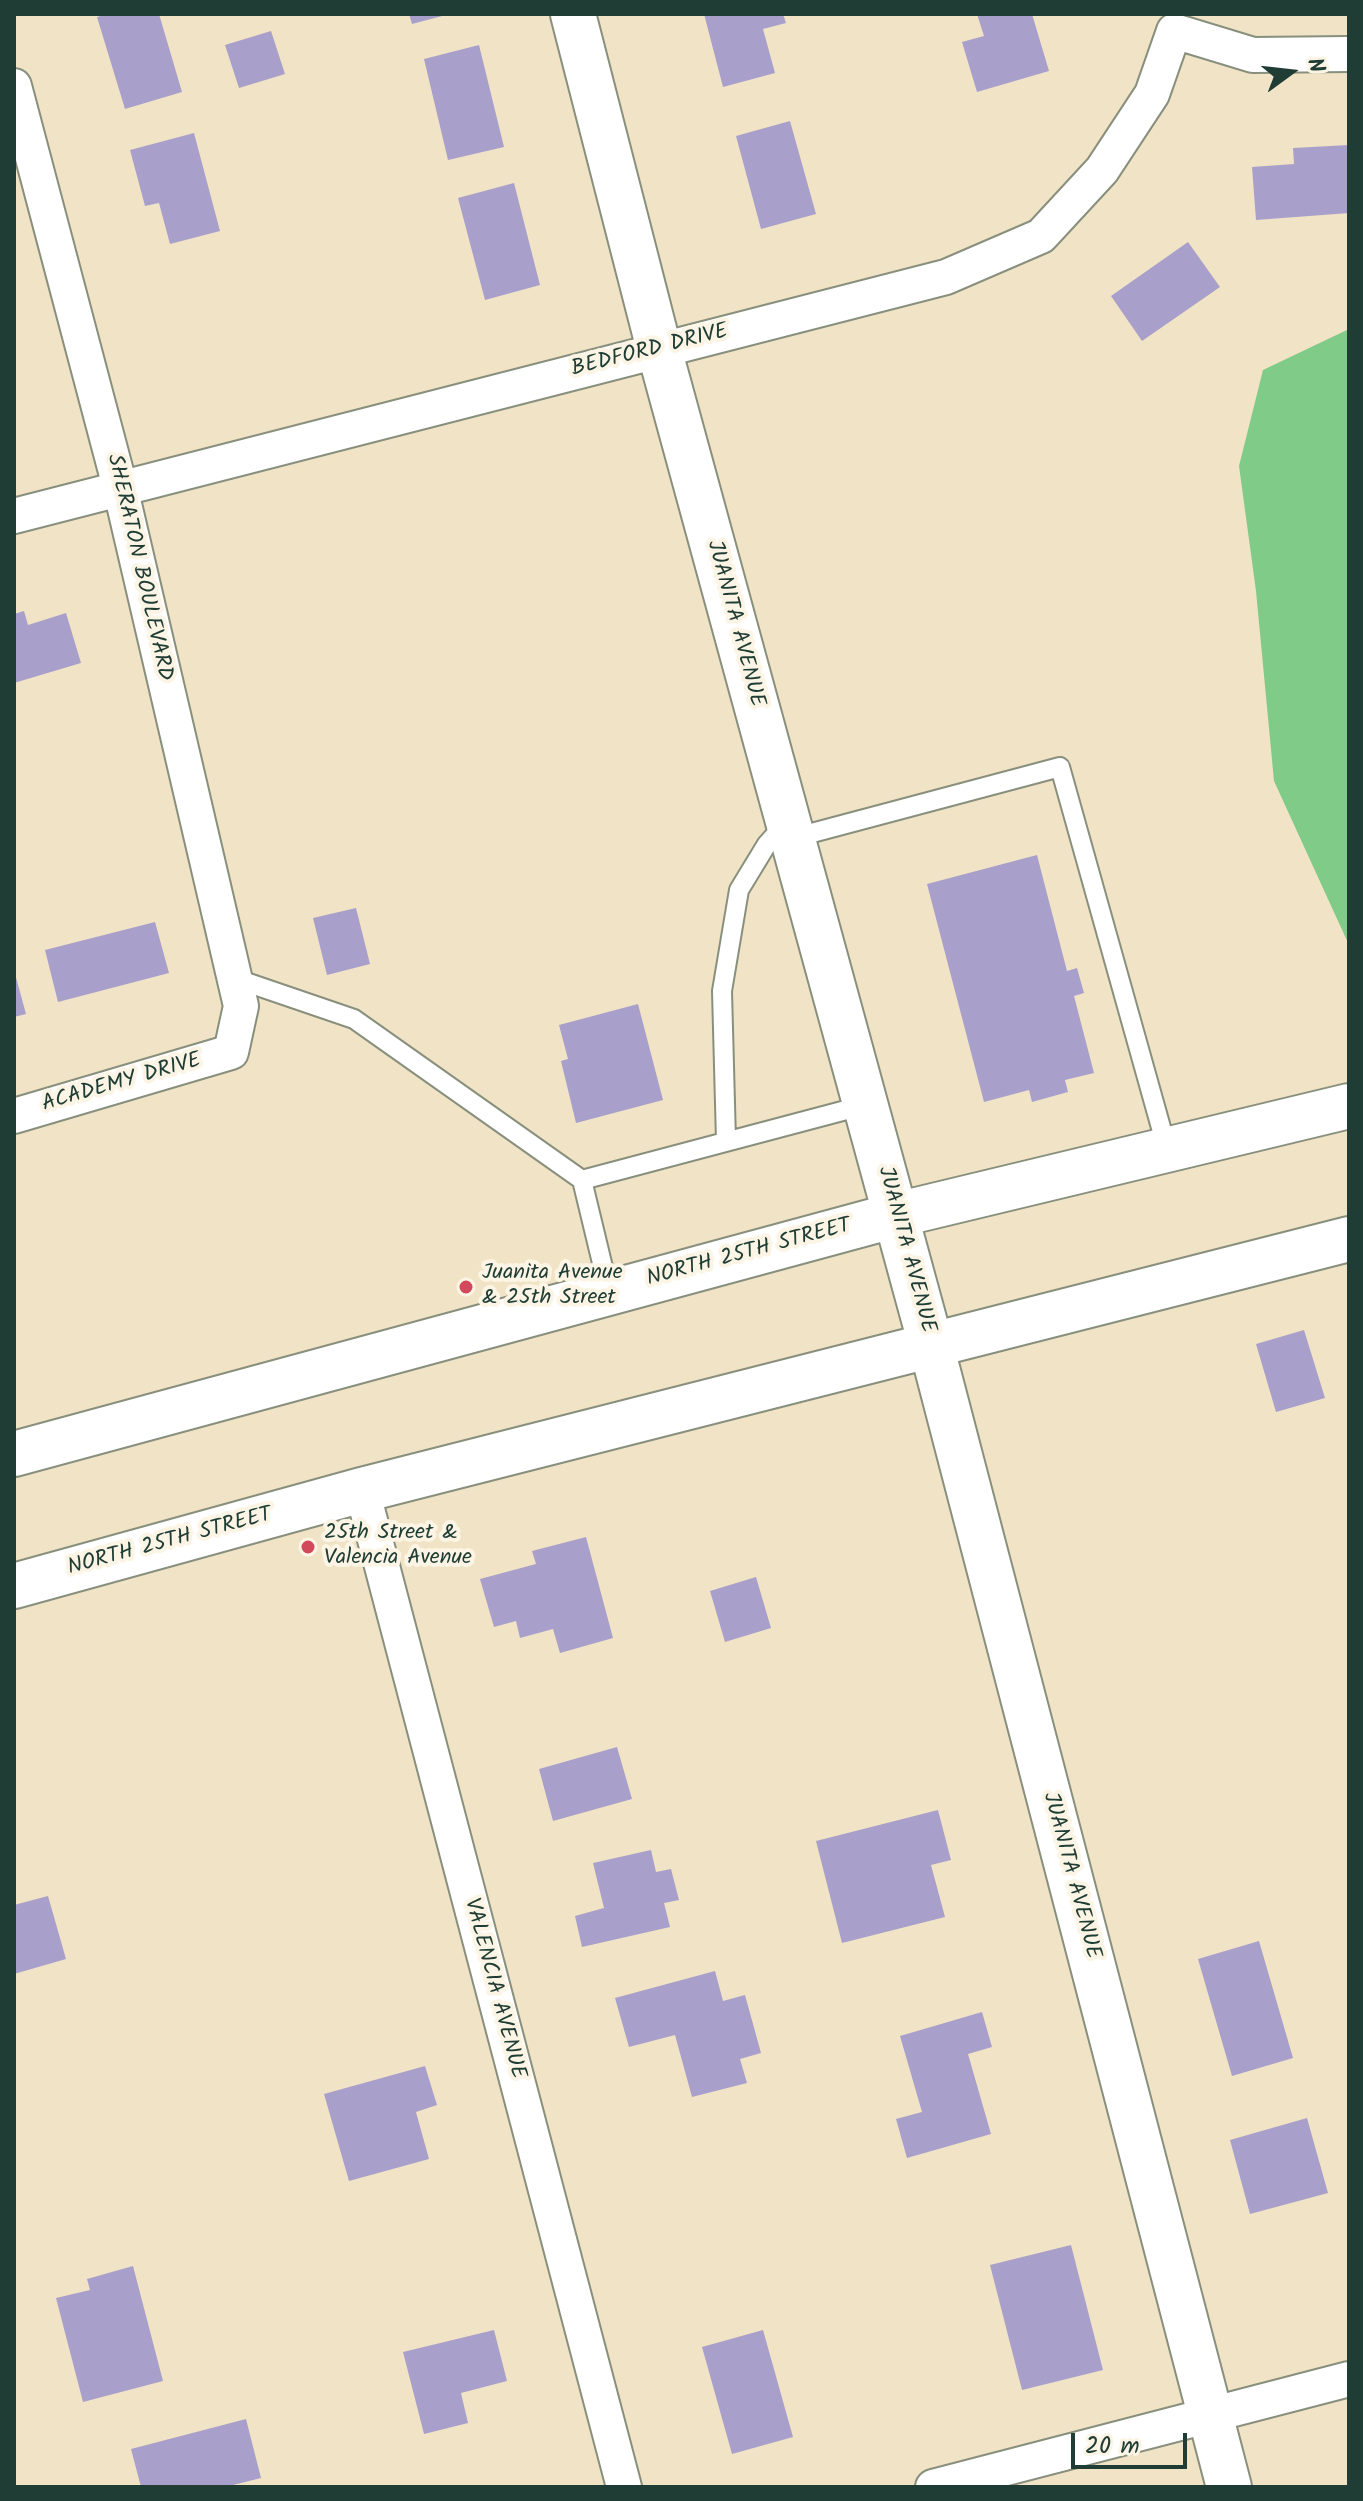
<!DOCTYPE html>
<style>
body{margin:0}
#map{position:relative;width:1363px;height:2501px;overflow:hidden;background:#f1e3c6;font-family:Kalam,sans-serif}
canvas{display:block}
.frame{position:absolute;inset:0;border:16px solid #1f3d34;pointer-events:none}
.north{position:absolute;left:1251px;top:32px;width:80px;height:80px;-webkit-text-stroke:6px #fcf5e5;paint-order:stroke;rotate:75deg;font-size:22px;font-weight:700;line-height:32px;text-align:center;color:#1f3d34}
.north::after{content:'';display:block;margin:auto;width:28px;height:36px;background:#1f3d34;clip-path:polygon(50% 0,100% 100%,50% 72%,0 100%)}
.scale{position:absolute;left:1071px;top:2433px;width:116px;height:36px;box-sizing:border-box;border:4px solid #1f3d34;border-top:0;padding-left:10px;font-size:24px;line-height:28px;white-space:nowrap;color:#1f3d34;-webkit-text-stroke:6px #fcf5e5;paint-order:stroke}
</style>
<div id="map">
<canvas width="1363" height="2501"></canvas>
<div class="frame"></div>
<div class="north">N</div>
<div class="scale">20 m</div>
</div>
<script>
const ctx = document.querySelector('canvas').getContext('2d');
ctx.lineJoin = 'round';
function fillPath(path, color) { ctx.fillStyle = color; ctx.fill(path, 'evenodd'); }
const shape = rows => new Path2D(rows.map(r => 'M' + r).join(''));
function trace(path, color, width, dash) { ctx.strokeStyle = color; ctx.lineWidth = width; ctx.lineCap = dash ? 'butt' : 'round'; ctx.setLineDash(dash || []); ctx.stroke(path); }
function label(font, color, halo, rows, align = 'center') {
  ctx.font = font + ' Kalam,sans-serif'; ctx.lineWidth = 8; ctx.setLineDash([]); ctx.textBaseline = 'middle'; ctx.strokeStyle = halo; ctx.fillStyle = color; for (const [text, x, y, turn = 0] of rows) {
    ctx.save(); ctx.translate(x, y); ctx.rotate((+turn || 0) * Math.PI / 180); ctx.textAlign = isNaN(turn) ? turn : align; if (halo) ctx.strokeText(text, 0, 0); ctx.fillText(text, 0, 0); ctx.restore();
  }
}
fillPath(shape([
 [1349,329,1349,945,1274,781,1256,591,1239,466,1263,370]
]), '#81cb88');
fillPath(shape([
 [108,14,159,14,182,92,125,109,97,17],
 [409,14,446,14,446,15,412,24],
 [704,14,783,14,786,23,763,29,775,73,723,87],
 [977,14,1032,14,1049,71,977,92,962,42,984,36],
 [271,31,285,74,239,88,225,45],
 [479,45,504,147,448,160,424,59],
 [790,121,816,214,761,229,736,136],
 [194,133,220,231,170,244,159,203,145,206,130,150],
 [1349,145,1349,213,1256,220,1252,167,1294,164,1293,148],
 [514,183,540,285,485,300,458,198],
 [1188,242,1220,287,1142,341,1111,296],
 [24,611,28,625,66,613,81,663,14,683,14,614],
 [1037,855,1067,971,1077,968,1084,993,1074,996,1094,1073,1065,1080,1068,1092,1032,1102,1029,1090,984,1102,927,884],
 [356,908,370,964,327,975,313,918],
 [155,922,169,973,58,1002,45,950],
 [14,970,26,1014,14,1017],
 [638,1004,663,1100,576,1123,561,1061,568,1059,559,1025],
 [1304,1330,1325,1398,1276,1412,1256,1344],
 [586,1537,613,1638,560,1653,553,1629,520,1638,516,1621,494,1627,480,1579,536,1564,532,1551],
 [756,1577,771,1628,725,1642,710,1591],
 [617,1747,632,1799,553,1821,539,1769],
 [938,1810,951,1860,931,1865,945,1917,842,1943,816,1841],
 [651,1850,656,1872,671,1869,679,1900,664,1903,670,1927,582,1947,575,1916,604,1908,593,1863],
 [48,1896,66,1959,14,1974,14,1905],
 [1259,1941,1293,2058,1232,2076,1198,1959],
 [715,1971,723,2001,745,1995,761,2053,740,2059,747,2083,692,2097,675,2035,629,2047,615,1998],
 [982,2012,992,2047,968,2054,991,2134,907,2158,896,2119,922,2112,900,2036],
 [425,2066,437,2105,416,2112,429,2159,349,2181,324,2094],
 [1307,2118,1328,2193,1250,2214,1230,2140],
 [1071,2245,1103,2370,1022,2390,990,2265],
 [133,2266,163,2381,83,2402,56,2298,90,2290,87,2279],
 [494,2330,507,2381,461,2393,468,2423,424,2434,403,2352],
 [763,2330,793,2437,732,2454,702,2347],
 [246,2419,261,2478,225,2487,141,2487,131,2449]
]), '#a8a0ca');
const service = shape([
 [793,838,1060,767,1167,1149],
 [234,978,354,1019,582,1180,609,1292],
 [726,1141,722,991,739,890,767,844,785,824],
 [582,1180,865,1105]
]);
const minor = shape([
 [1174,31,1253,55,1349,54],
 [14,86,120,487,241,1006,231,1052,14,1116],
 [14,516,946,277,1041,236,1102,170,1152,94,1174,31],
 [362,1490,624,2487],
 [933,2487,1349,2379]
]);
const tertiary = shape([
 [573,14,659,349,931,1345,1229,2487]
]);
const primary = shape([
 [14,1454,896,1215,1349,1106],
 [14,1586,362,1490,1349,1239]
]);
trace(service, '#88907d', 22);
trace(minor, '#88907d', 38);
trace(tertiary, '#88907d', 48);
trace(primary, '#88907d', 48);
trace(service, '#fff', 18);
trace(minor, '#fff', 34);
trace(tertiary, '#fff', 44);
trace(primary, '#fff', 44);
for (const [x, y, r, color] of [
 [466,1287,8,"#d1495b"],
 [308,1547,8,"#d1495b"]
]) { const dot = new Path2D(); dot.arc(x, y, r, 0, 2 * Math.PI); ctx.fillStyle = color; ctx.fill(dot); trace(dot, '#fcf5e5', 3); }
label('22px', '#1f3d34', '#fcf5e5', [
 ["BEDFORD DRIVE",650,352,-14],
 ["SHERATON BOULEVARD",138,568,77],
 ["JUANITA AVENUE",734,624,75],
 ["ACADEMY DRIVE",122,1084,-16],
 ["JUANITA AVENUE",905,1250,75],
 ["NORTH 25TH STREET",749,1254,-15],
 ["NORTH 25TH STREET",170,1543,-15],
 ["JUANITA AVENUE",1070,1876,75],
 ["VALENCIA AVENUE",493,1989,75]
]);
label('22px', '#1f3d34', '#fcf5e5', [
 ["Juanita Avenue",482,1274],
 ["& 25th Street",482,1299],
 ["25th Street &",324,1534],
 ["Valencia Avenue",324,1559]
], 'left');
</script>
